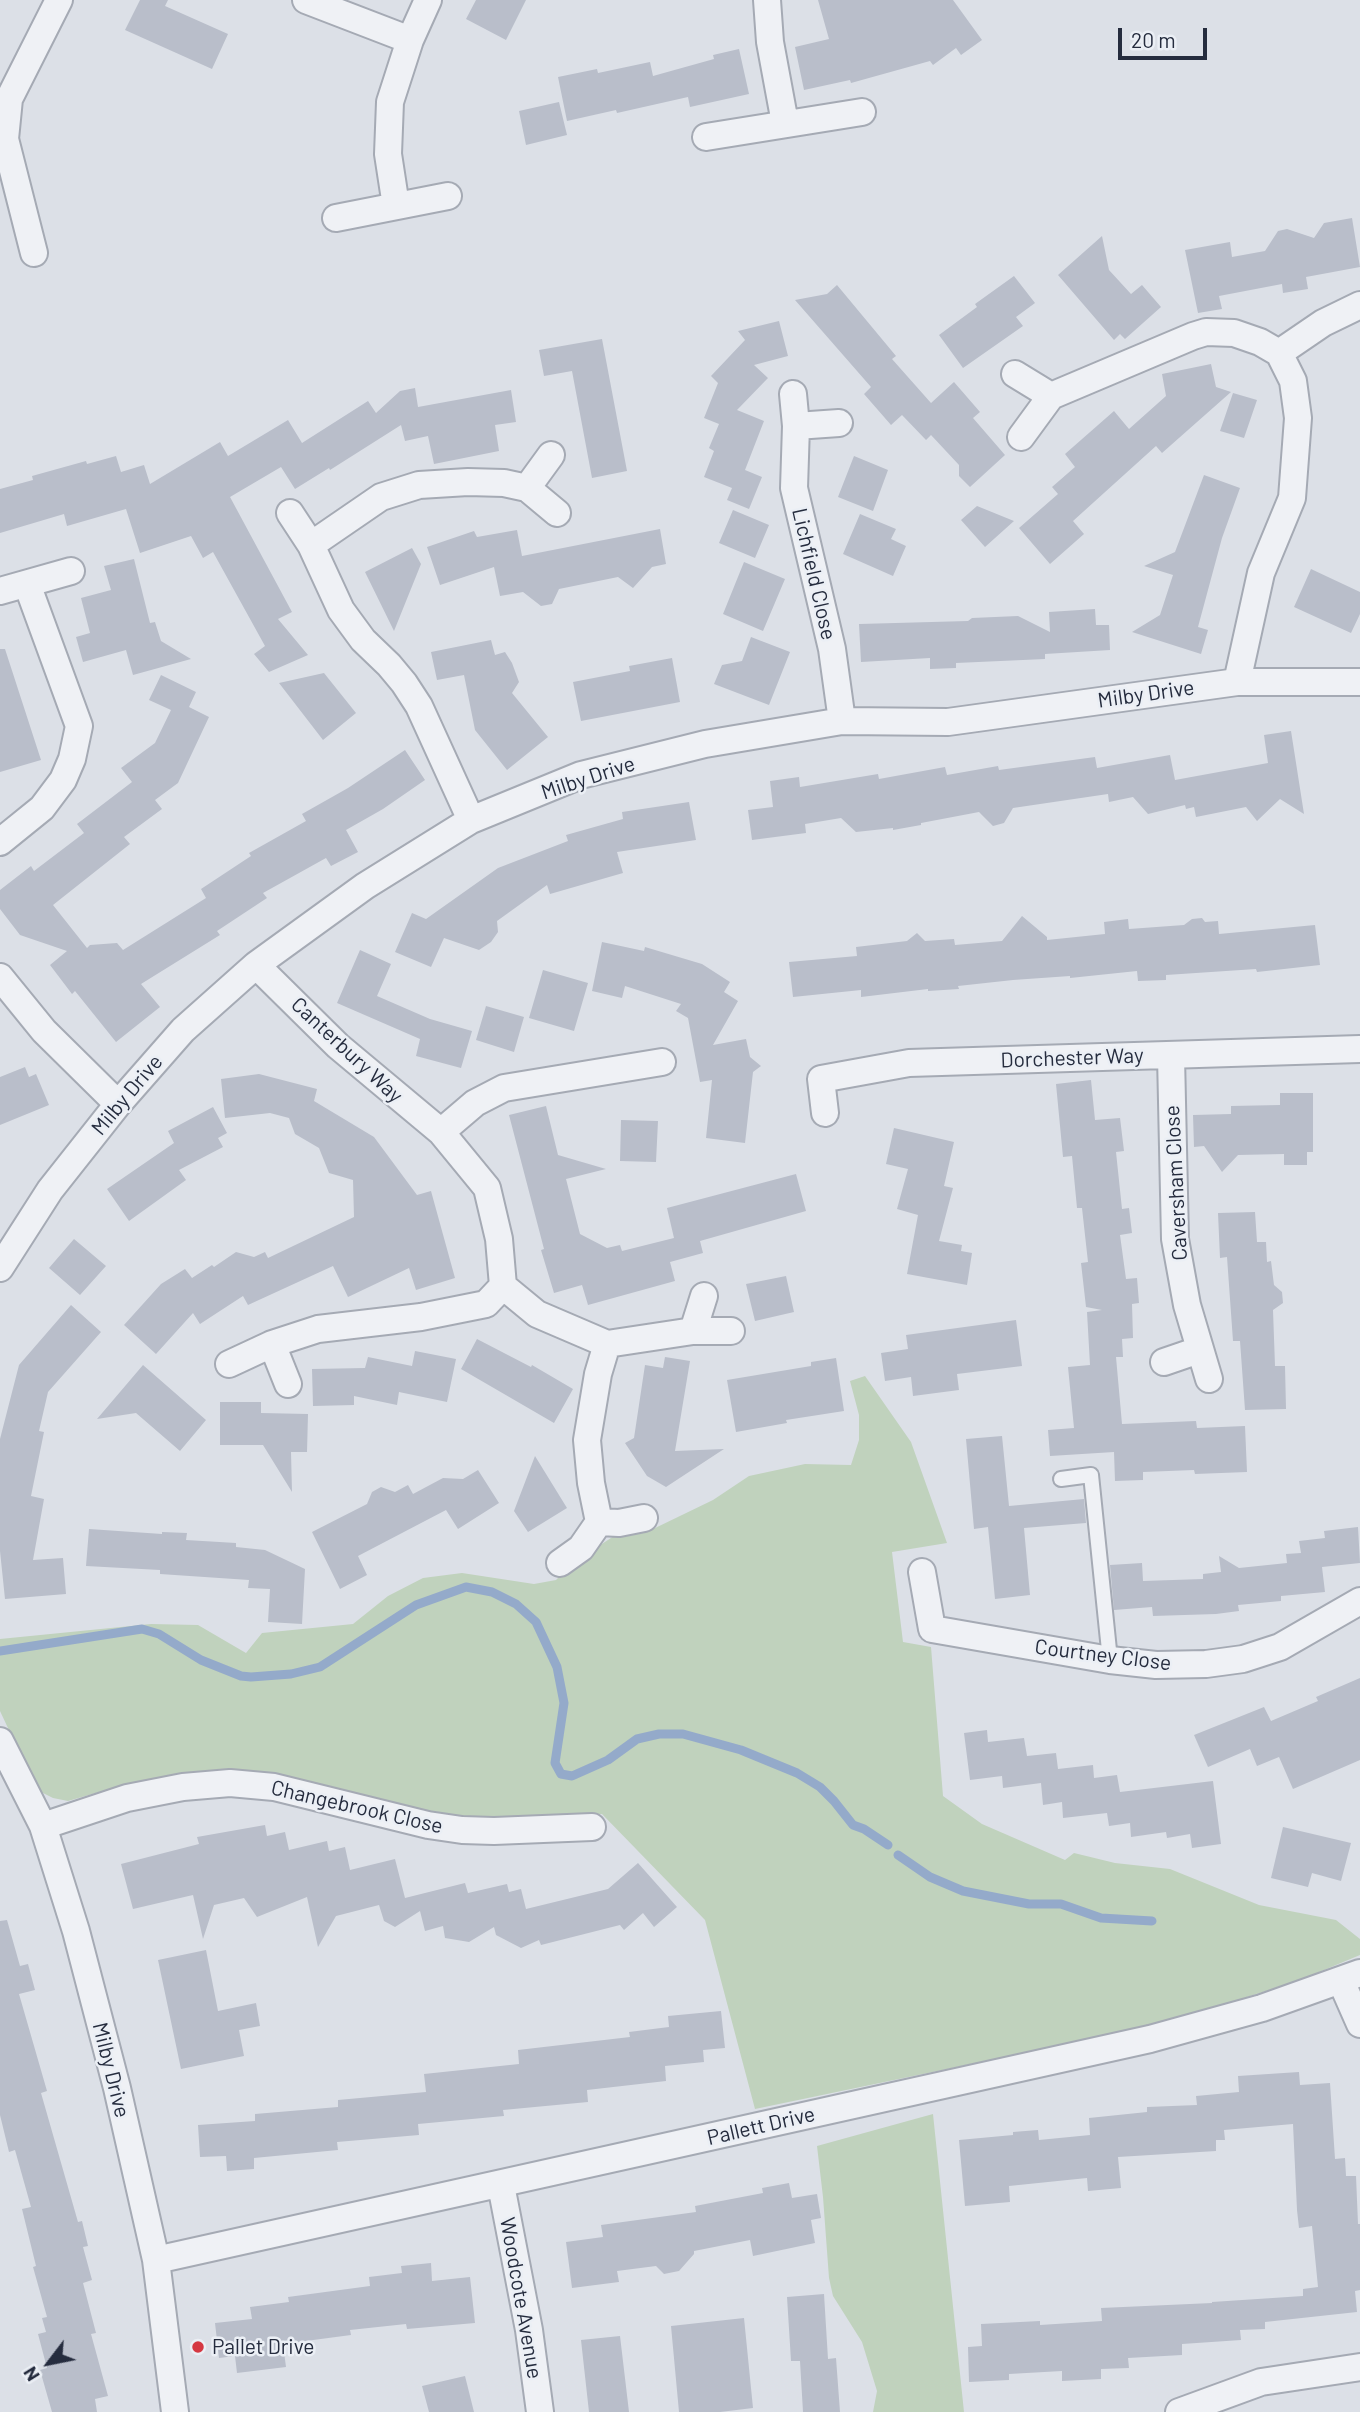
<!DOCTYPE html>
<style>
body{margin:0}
#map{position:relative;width:1360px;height:2412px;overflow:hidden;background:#dce0e7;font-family:Barlow,sans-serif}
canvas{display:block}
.north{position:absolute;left:14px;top:2328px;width:70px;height:70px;-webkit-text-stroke:5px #ebeff5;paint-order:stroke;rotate:238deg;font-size:19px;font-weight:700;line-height:28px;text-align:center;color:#252c3e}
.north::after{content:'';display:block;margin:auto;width:24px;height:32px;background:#252c3e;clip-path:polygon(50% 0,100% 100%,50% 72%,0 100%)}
.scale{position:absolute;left:1118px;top:28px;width:89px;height:32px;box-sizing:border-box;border:4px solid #252c3e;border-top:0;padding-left:9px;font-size:21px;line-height:24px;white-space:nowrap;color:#252c3e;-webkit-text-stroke:5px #ebeff5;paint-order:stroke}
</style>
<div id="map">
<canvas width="1360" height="2412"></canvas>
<div class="north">N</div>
<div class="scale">20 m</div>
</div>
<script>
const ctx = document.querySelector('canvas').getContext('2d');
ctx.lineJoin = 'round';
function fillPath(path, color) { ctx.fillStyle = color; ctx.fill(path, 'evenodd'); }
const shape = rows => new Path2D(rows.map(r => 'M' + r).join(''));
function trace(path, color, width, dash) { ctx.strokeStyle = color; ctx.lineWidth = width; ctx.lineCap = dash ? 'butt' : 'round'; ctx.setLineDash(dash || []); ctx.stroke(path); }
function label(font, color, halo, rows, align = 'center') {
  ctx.font = font + ' Barlow,sans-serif'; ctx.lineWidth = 5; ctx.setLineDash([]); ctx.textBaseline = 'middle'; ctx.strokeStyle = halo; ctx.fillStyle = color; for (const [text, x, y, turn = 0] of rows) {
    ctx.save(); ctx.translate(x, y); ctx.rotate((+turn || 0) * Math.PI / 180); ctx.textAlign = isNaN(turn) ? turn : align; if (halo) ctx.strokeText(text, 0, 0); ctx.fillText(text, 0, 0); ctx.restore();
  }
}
fillPath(shape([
 [865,1376,911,1442,947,1543,892,1552,903,1642,931,1647,943,1796,982,1824,1065,1860,1074,1853,1115,1863,1170,1869,1259,1905,1336,1920,1360,1939,1360,1955,1300,1980,1163,2024,755,2109,705,1920,602,1814,479,1821,191,1775,134,1782,68,1801,53,1798,37,1790,0,1711,0,1639,151,1624,198,1625,246,1653,262,1633,353,1624,388,1596,423,1578,462,1573,534,1584,556,1580,573,1563,614,1536,651,1530,713,1500,749,1476,805,1464,851,1465,859,1440,859,1415,850,1381],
 [933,2114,964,2412,873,2412,877,2391,862,2342,833,2296,829,2278,823,2197,817,2146]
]), '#c0d2bd');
trace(shape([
 [0,1651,142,1629,159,1634,201,1660,241,1676,251,1677,291,1674,320,1667,416,1605,466,1587,492,1592,516,1604,536,1622,557,1667,564,1703,555,1763,561,1774,572,1776,608,1760,637,1739,659,1734,683,1734,741,1750,797,1773,820,1787,834,1801,853,1825,864,1829,888,1845],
 [898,1855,930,1877,963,1891,1029,1904,1061,1904,1101,1918,1152,1921]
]), '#94aaca', 9);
fillPath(shape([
 [140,0,168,0,165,6,228,34,212,69,125,30],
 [476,0,526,0,506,40,466,19],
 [818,0,953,0,982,40,961,55,956,48,933,65,930,61,851,83,850,80,804,90,795,47,829,39],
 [739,49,749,94,690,107,688,97,617,113,616,110,567,121,558,77,597,69,598,73,650,62,653,76,714,59,713,55],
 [559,102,567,135,526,145,519,111],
 [1352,218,1360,267,1306,277,1308,289,1283,293,1282,284,1219,296,1222,309,1198,313,1185,250,1230,242,1232,257,1265,251,1278,231,1287,229,1314,238,1324,223],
 [1102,236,1109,270,1131,294,1142,285,1161,307,1125,339,1120,334,1114,340,1058,275],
 [1014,276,1035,303,1016,317,1023,326,963,368,939,335,977,307,975,304],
 [837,285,896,356,892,359,931,403,954,382,980,412,973,418,1005,455,970,487,959,476,959,465,931,435,926,440,902,415,891,425,864,394,871,387,795,300,827,294],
 [779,321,788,356,754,365,768,378,737,410,764,421,745,470,762,477,749,509,727,500,732,488,704,477,714,451,709,448,719,424,704,418,718,383,711,376,745,340,738,331],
 [602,339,627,471,592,478,572,371,544,376,539,350],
 [1211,364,1216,387,1231,392,1162,453,1156,446,1073,521,1084,534,1050,564,1019,528,1058,494,1052,487,1075,467,1065,454,1114,411,1129,429,1166,396,1162,374],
 [415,388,418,407,511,390,516,422,495,425,499,451,434,464,428,436,405,441,401,425,330,470,329,468,295,489,281,467,230,497,292,612,278,619,308,655,269,672,254,654,265,646,213,552,203,558,191,536,140,553,126,509,67,526,64,514,0,533,0,489,33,480,32,476,86,461,87,464,116,456,121,472,144,465,150,484,220,442,228,456,288,420,302,443,368,401,376,413,400,391],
 [1233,393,1257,400,1244,438,1220,431],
 [854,456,888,470,873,511,838,497],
 [1204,475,1240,488,1222,538,1198,627,1208,630,1201,654,1132,632,1160,615,1173,575,1144,566,1175,552],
 [977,506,1014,521,985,547,961,520],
 [733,510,769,525,755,558,719,543],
 [860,514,896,529,891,539,906,546,893,576,843,554],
 [660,529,666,564,652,567,633,588,618,577,559,589,552,604,541,606,523,592,500,596,494,567,440,585,427,547,474,531,477,537,517,530,522,556],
 [412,548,421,564,394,631,365,572],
 [134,559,150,623,155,622,161,641,191,659,133,675,126,650,83,662,76,637,90,633,81,598,111,590,104,566],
 [744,562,785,579,763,631,723,614],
 [1311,569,1360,592,1360,614,1351,633,1294,607],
 [1095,609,1096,625,1109,625,1110,650,1045,654,1045,659,956,663,956,668,930,669,930,658,861,662,859,624,968,621,972,618,1018,616,1050,632,1049,612],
 [751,637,790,652,769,705,714,684,722,665,742,661],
 [491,640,495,655,505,652,512,663,519,682,512,693,548,737,507,770,475,730,464,675,437,680,431,652],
 [0,649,5,649,41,760,0,772],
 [672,658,680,702,581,721,573,682,630,671,629,666],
 [324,673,356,713,323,740,279,683],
 [161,675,196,692,189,707,209,717,178,783,155,800,162,809,124,837,130,844,53,905,87,948,90,945,117,943,123,950,206,898,201,889,251,856,249,853,306,821,302,814,348,788,405,750,425,780,383,809,346,830,358,852,331,866,326,858,263,893,267,898,217,931,220,935,141,984,160,1007,116,1042,75,991,72,994,50,965,67,951,20,935,0,909,0,890,31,866,34,871,84,833,77,824,132,782,121,768,155,743,171,710,149,700],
 [1291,731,1304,814,1280,799,1257,821,1246,807,1196,817,1194,807,1186,809,1185,805,1148,814,1133,797,1109,802,1108,794,1013,808,1004,823,993,826,979,812,921,823,921,825,893,830,893,828,856,832,841,818,805,824,806,833,752,840,748,810,773,807,770,781,799,777,800,787,878,774,879,779,945,767,947,775,998,766,999,770,1095,757,1097,768,1170,755,1175,780,1268,763,1264,735],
 [689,802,696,840,617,852,623,873,550,894,547,885,497,921,498,932,491,942,479,950,444,938,431,967,395,952,412,913,426,919,498,868,568,841,566,835,623,819,622,812],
 [1022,916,1047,937,1047,940,1105,934,1104,922,1128,919,1129,929,1184,925,1192,919,1202,918,1205,922,1218,921,1219,934,1315,925,1320,965,1257,972,1256,969,1166,975,1166,980,1138,981,1137,971,1070,978,1070,976,1013,980,958,986,959,989,928,991,928,989,861,997,861,990,793,997,789,962,857,956,856,947,907,941,917,933,925,941,954,939,955,945,1002,941],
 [602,942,644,951,645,947,702,964,730,982,724,992,738,1001,713,1045,746,1039,750,1057,761,1066,753,1072,745,1143,706,1138,712,1080,700,1082,688,1018,676,1011,681,1004,625,986,622,998,592,991],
 [360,950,391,964,377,996,430,1019,472,1031,461,1068,416,1056,420,1039,337,1003],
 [543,970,588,983,574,1031,529,1018],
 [486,1006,524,1017,514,1052,476,1040],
 [25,1067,29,1077,36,1074,49,1105,0,1125,0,1077],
 [259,1074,317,1089,314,1101,374,1137,417,1195,431,1191,455,1278,416,1290,409,1268,348,1297,333,1266,248,1305,243,1296,200,1324,193,1313,156,1354,124,1325,161,1284,185,1269,192,1278,212,1265,214,1267,236,1252,254,1257,265,1252,268,1258,354,1217,353,1180,329,1173,319,1148,295,1134,289,1118,270,1113,225,1118,221,1079],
 [1091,1080,1095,1120,1120,1118,1124,1151,1116,1152,1122,1209,1129,1208,1132,1233,1120,1235,1126,1279,1137,1278,1139,1303,1132,1304,1133,1338,1122,1339,1123,1357,1116,1357,1122,1424,1196,1421,1197,1428,1245,1426,1247,1472,1195,1474,1194,1470,1143,1472,1143,1480,1115,1481,1114,1452,1050,1456,1048,1430,1074,1428,1068,1367,1090,1365,1087,1312,1102,1310,1086,1307,1081,1263,1088,1262,1082,1208,1077,1208,1072,1156,1063,1157,1056,1084],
 [1280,1093,1313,1093,1313,1152,1307,1152,1307,1165,1284,1165,1284,1154,1238,1155,1222,1172,1204,1146,1194,1147,1193,1115,1231,1114,1231,1106,1280,1105],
 [546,1106,558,1155,606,1169,566,1179,580,1234,607,1248,620,1245,622,1251,674,1238,667,1208,796,1174,806,1211,700,1241,703,1253,670,1262,675,1281,588,1305,582,1285,554,1293,541,1250,544,1249,509,1115],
 [213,1107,227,1133,218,1138,223,1147,179,1170,186,1180,129,1221,107,1189,174,1143,168,1131],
 [621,1120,658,1121,656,1162,620,1161],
 [894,1128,954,1142,944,1186,953,1188,939,1241,962,1245,961,1251,972,1253,967,1285,907,1274,918,1215,897,1209,908,1169,886,1164],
 [1255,1212,1257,1242,1266,1242,1267,1262,1271,1261,1274,1285,1282,1292,1283,1303,1273,1310,1275,1366,1285,1366,1286,1409,1245,1410,1240,1341,1233,1341,1227,1257,1220,1258,1218,1213],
 [74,1239,106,1266,80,1295,49,1268],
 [786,1276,794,1312,755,1321,746,1284],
 [71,1305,101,1332,48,1392,39,1431,44,1432,31,1496,44,1499,33,1560,63,1558,66,1594,5,1599,0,1551,0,1439,19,1365],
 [1016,1320,1022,1366,957,1374,959,1390,913,1396,911,1377,885,1381,881,1353,908,1349,906,1335],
 [477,1339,531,1367,532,1365,573,1389,554,1423,461,1369],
 [415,1351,456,1359,447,1402,399,1392,397,1405,354,1396,354,1405,313,1406,312,1369,365,1368,368,1357,412,1366],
 [665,1357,690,1361,675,1451,724,1449,666,1487,647,1476,625,1443,634,1438,645,1365,663,1368],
 [836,1358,844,1411,786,1420,787,1423,736,1432,727,1380,811,1366,811,1362],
 [143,1365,206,1420,180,1451,136,1413,97,1419],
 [220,1402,261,1402,261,1413,308,1414,307,1452,291,1452,292,1492,263,1445,220,1445],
 [1002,1436,1009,1506,1084,1499,1086,1523,1024,1528,1030,1595,995,1599,988,1527,974,1529,966,1439],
 [535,1456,567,1508,528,1532,514,1511],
 [478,1470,499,1503,458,1529,446,1510,358,1556,367,1575,340,1589,312,1532,367,1504,372,1492,381,1487,395,1492,408,1485,413,1494,443,1478,463,1479],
 [1358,1527,1360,1563,1322,1567,1325,1592,1281,1596,1281,1601,1238,1605,1239,1611,1216,1614,1153,1616,1152,1607,1114,1610,1110,1565,1142,1563,1143,1581,1203,1579,1203,1574,1221,1572,1219,1556,1239,1568,1287,1563,1286,1554,1301,1553,1299,1541,1325,1538,1324,1531],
 [89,1529,162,1534,162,1532,187,1533,186,1540,236,1543,236,1547,265,1550,305,1569,302,1624,268,1622,270,1589,248,1588,249,1580,160,1574,160,1570,86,1566],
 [1360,1678,1360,1760,1293,1789,1279,1757,1257,1766,1250,1749,1208,1767,1194,1735,1264,1707,1271,1721,1318,1701,1316,1697],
 [987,1730,988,1742,1024,1738,1027,1756,1056,1753,1058,1769,1093,1765,1094,1778,1117,1775,1120,1792,1213,1781,1221,1844,1192,1848,1190,1834,1167,1838,1166,1832,1131,1837,1130,1823,1109,1826,1107,1813,1063,1818,1062,1802,1043,1805,1041,1783,1003,1788,1002,1776,970,1780,964,1733],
 [265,1825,267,1836,285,1832,289,1850,327,1841,329,1851,345,1847,350,1870,395,1859,405,1898,465,1883,468,1893,507,1884,509,1892,521,1889,526,1909,608,1889,638,1863,677,1907,654,1927,643,1913,624,1930,620,1925,541,1945,539,1940,521,1948,496,1935,494,1927,469,1942,445,1938,443,1926,425,1931,420,1911,395,1927,384,1921,379,1905,336,1916,318,1947,307,1897,257,1917,244,1898,214,1905,203,1939,193,1895,133,1909,121,1864,199,1844,197,1837],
 [1283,1827,1351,1843,1341,1881,1312,1873,1308,1887,1271,1878],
 [7,1920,20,1966,28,1964,35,1990,19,1994,47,2091,41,2093,78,2222,82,2221,88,2246,83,2247,92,2280,83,2283,96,2333,91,2334,108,2396,95,2399,97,2412,52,2412,40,2370,47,2368,38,2334,46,2332,42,2318,47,2317,33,2267,36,2266,22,2209,31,2207,15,2150,9,2152,0,2115,0,1921],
 [206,1950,218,2011,256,2003,260,2026,239,2030,244,2056,181,2069,158,1960],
 [721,2011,725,2048,703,2050,704,2062,665,2066,666,2081,587,2090,588,2102,503,2110,504,2116,418,2124,419,2135,337,2142,338,2150,254,2158,254,2169,227,2171,226,2156,200,2157,198,2125,255,2121,255,2114,338,2107,338,2100,426,2092,424,2074,519,2064,518,2050,630,2037,629,2032,669,2027,668,2016],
 [1299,2072,1300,2085,1330,2083,1335,2159,1345,2158,1346,2176,1356,2176,1358,2224,1360,2224,1360,2290,1355,2291,1357,2312,1265,2322,1265,2329,1240,2330,1241,2340,1182,2344,1182,2355,1128,2358,1129,2368,1101,2369,1101,2379,1062,2381,1062,2371,1009,2374,1009,2380,969,2382,968,2347,982,2346,981,2324,1040,2321,1040,2325,1102,2321,1101,2308,1212,2303,1212,2302,1303,2296,1303,2289,1318,2287,1312,2226,1299,2228,1297,2210,1293,2124,1224,2130,1225,2140,1216,2140,1216,2151,1118,2157,1121,2188,1088,2191,1087,2178,1009,2186,1010,2202,965,2206,959,2140,1013,2135,1013,2132,1038,2130,1039,2140,1090,2135,1089,2118,1147,2112,1147,2107,1197,2105,1196,2096,1239,2092,1238,2076],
 [789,2183,792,2198,817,2194,821,2218,811,2220,815,2243,753,2256,750,2240,694,2251,694,2254,679,2271,664,2274,656,2266,617,2271,619,2282,572,2288,566,2242,603,2237,601,2225,696,2212,695,2206,763,2193,762,2188],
 [431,2263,432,2281,470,2277,475,2323,407,2329,406,2324,350,2330,351,2335,283,2344,286,2367,237,2373,235,2356,219,2358,215,2323,252,2319,250,2307,289,2302,288,2297,370,2286,369,2277,402,2273,401,2266],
 [824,2294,828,2359,836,2358,840,2412,803,2412,800,2361,791,2361,787,2297],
 [744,2318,753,2408,720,2412,679,2412,671,2326],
 [620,2336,629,2412,589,2412,581,2340],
 [465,2376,474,2412,429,2412,422,2386]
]), '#b9beca');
const lane = shape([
 [1061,1479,1091,1475,1110,1660]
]);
const street = shape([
 [306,0,410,40],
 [767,0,770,42,785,123],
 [706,137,862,112],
 [396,206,388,154,390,102,410,40,428,0],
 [336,218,448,196],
 [34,253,5,139,9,99,59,0],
 [1015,374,1051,396],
 [793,394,796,426,794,488,832,649,842,721],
 [796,426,839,423],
 [1021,437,1051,396,1193,336,1206,332,1234,333,1260,342,1279,353,1323,323,1360,305],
 [527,488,551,455],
 [290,513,311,545],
 [0,591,71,571],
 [1237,682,1261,573,1292,498,1298,418,1293,381,1279,353],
 [471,820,419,706,404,683,389,665,363,640,341,610,311,545,381,497,419,485,468,482,504,483,527,488,557,513],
 [0,842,42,808,63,780,72,759,79,726,27,584],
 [256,965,338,1046,441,1132,487,1188,499,1239,503,1286,537,1314,607,1344,598,1374,587,1440,591,1483,599,1522,581,1548,560,1563],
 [0,977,44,1031,118,1104],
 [1171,1056,1175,1239,1187,1305,1209,1379],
 [825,1113,821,1079,909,1063,1360,1049],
 [441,1132,475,1103,504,1088,662,1062],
 [0,1268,50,1190,118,1104,183,1030,256,965,365,886,471,820,581,775,705,744,842,721,948,722,1237,682,1360,682],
 [704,1296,693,1331,731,1331],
 [272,1344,288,1384],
 [607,1344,693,1331],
 [1164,1362,1199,1350],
 [229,1364,272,1344,318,1329,421,1317,486,1304,503,1286],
 [599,1522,619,1523,644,1518],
 [922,1572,932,1629,1110,1660,1156,1665,1206,1664,1243,1659,1280,1647,1360,1601],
 [0,1741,43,1826,76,1931,117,2088,156,2260,175,2412],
 [43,1826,127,1798,183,1787,230,1783,274,1787,428,1825,462,1830,494,1831,592,1827],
 [1341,1981,1360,2024],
 [501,2185,529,2330,540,2412],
 [156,2260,1150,2039,1262,2008,1360,1973],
 [1179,2412,1261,2382,1360,2367]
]);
trace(lane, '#a5aab4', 18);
trace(street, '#a5aab4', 30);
trace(lane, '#eff1f5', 14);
trace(street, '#eff1f5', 26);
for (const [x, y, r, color] of [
 [198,2347,7,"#d53842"]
]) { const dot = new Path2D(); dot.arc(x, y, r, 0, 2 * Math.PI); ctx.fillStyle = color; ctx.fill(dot); trace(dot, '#ebeff5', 2.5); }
label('21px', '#252c3e', '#ebeff5', [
 ["Lichfield Close",814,574,77],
 ["Milby Drive",1146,694,-8],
 ["Milby Drive",588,778,-18],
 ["Canterbury Way",347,1050,43],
 ["Dorchester Way",1072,1058,-2],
 ["Milby Drive",127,1095,-50],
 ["Caversham Close",1176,1183,-93],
 ["Courtney Close",1103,1655,7],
 ["Changebrook Close",357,1807,13],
 ["Milby Drive",111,2070,76],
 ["Pallett Drive",761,2126,-13],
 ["Woodcote Avenue",521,2298,80]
]);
label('21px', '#252c3e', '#ebeff5', [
 ["Pallet Drive",212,2347]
], 'left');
</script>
